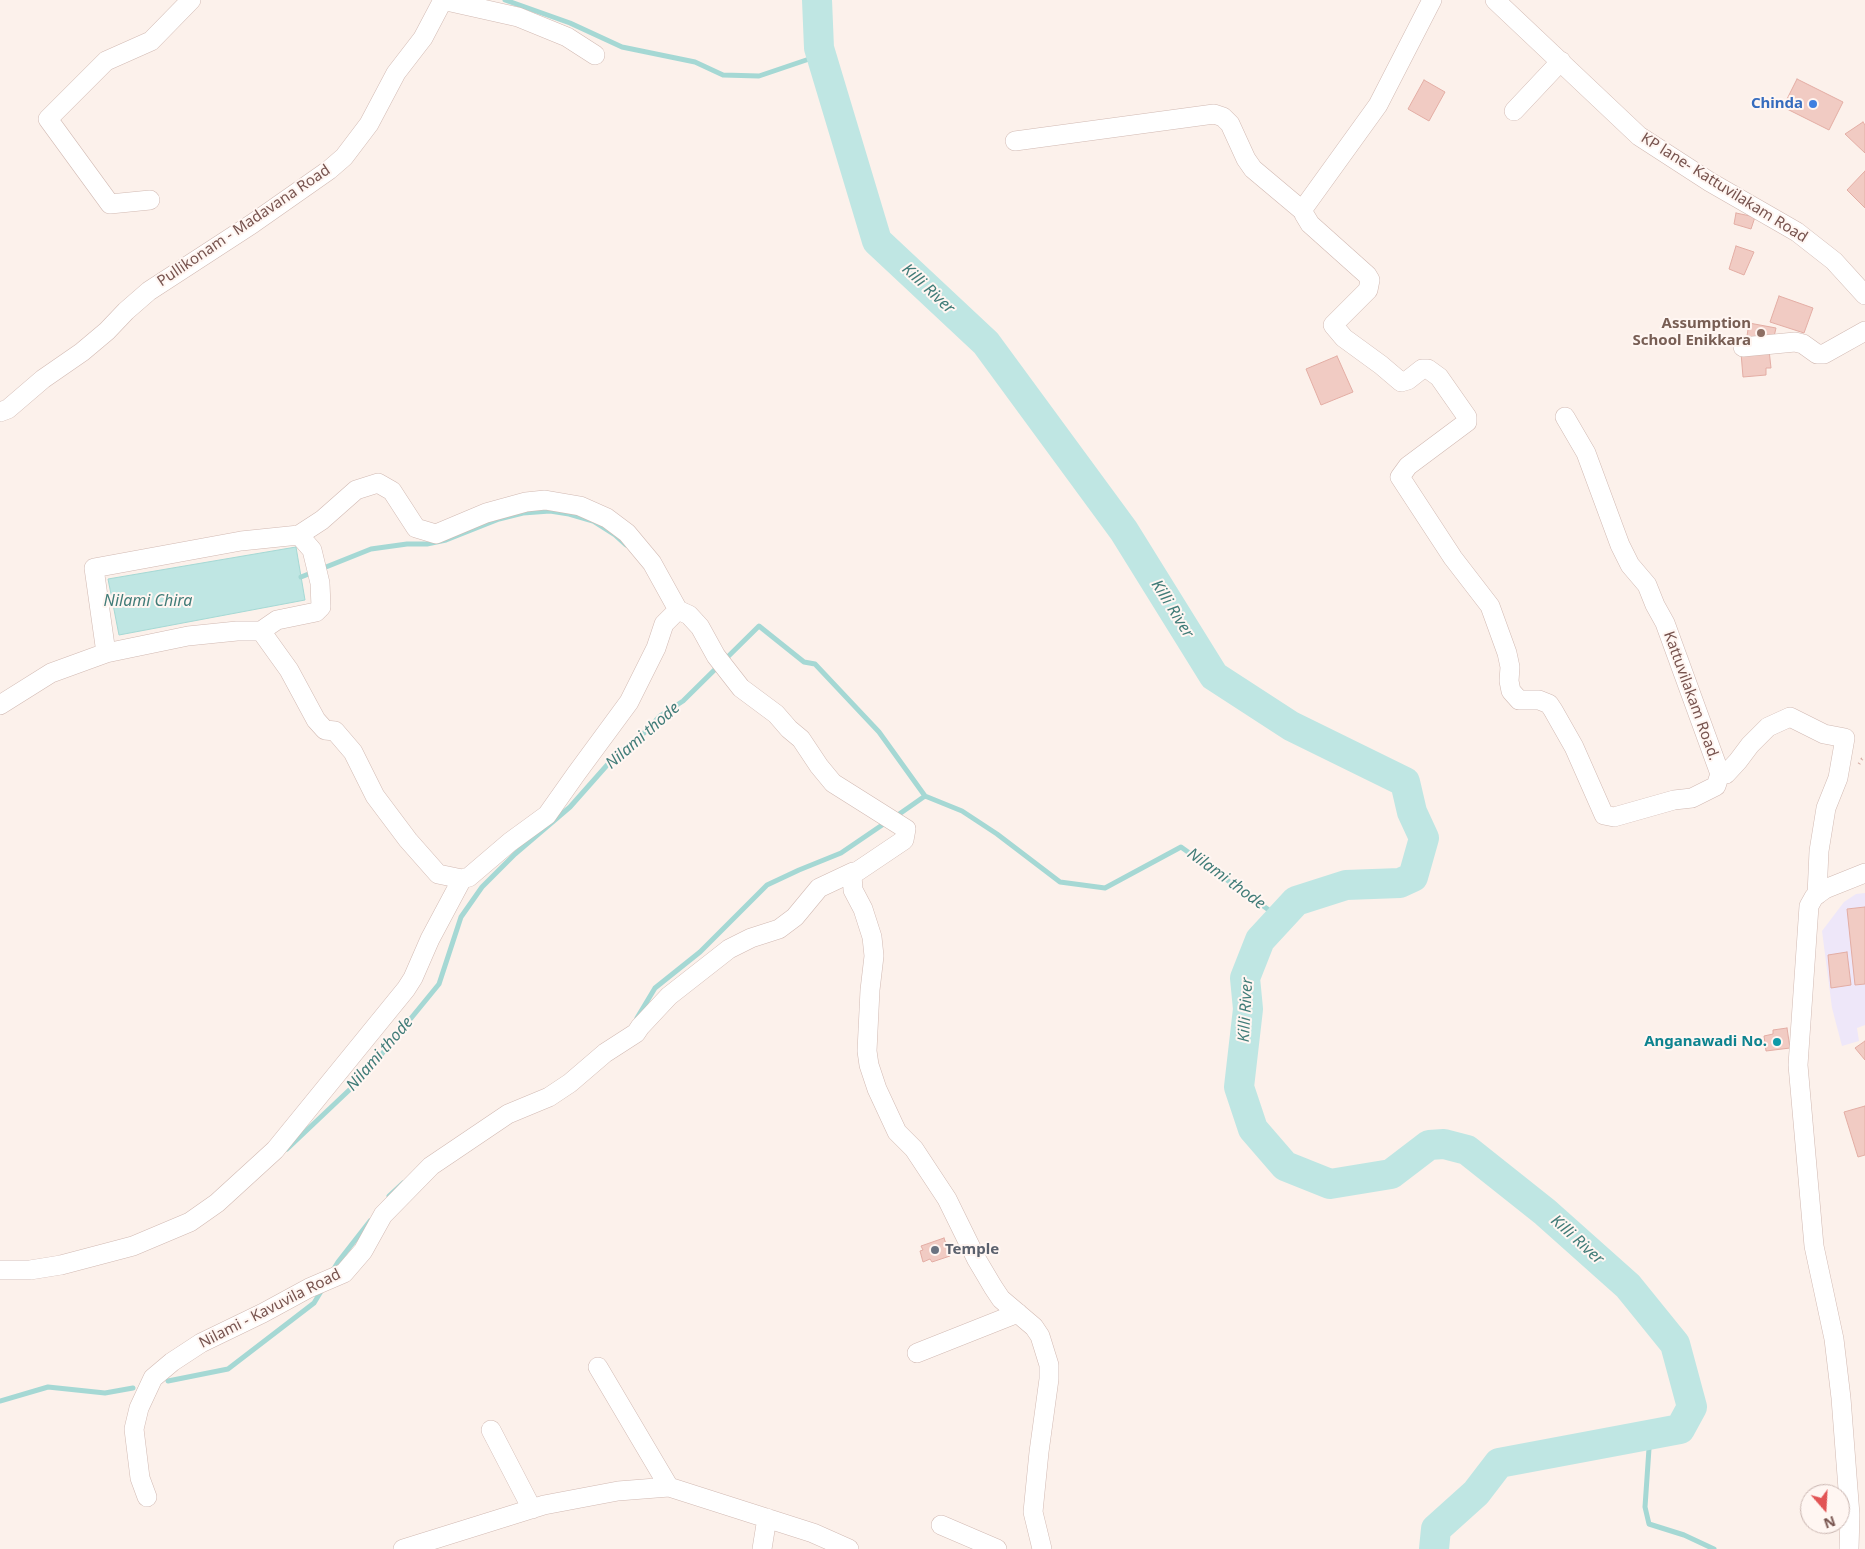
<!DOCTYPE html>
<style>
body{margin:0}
#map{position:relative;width:1865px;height:1549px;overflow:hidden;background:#fcf1eb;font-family:"Noto Sans",sans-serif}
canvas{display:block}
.north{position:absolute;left:1800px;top:1484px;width:50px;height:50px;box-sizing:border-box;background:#fff6f2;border:1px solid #c9b5b0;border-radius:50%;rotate:161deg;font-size:14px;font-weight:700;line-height:20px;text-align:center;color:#77534e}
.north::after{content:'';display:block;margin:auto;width:18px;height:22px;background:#e25455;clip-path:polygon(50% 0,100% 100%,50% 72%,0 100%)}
</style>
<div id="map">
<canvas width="1865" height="1549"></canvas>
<div class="north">N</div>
</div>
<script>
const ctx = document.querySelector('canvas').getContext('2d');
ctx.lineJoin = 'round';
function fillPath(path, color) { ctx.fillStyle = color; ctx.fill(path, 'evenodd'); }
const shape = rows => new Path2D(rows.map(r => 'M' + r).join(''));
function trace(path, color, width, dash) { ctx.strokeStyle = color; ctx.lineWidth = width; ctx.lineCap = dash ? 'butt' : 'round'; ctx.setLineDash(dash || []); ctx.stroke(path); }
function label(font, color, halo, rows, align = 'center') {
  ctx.font = font + ' "Noto Sans",sans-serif'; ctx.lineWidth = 4; ctx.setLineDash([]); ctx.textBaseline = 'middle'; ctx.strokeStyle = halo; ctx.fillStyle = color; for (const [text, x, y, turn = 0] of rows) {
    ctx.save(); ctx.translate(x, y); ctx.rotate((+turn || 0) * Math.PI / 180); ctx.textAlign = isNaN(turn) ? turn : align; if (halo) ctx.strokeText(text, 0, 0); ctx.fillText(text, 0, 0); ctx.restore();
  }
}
fillPath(shape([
 [1865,893,1865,1025,1857,1028,1859,1041,1842,1046,1832,1008,1822,931,1844,902,1856,894]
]), '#eee7f9');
const water = shape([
 [296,547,305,600,119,635,108,579,296,547]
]);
fillPath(water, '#bfe6e3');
trace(water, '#a5d8d4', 1);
trace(shape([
 [505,0,570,23,622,47,695,62,723,75,759,76,821,55],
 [301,577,371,549,407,544,427,544,446,540,499,519,523,513,550,511,569,514,593,521,615,535,626,545],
 [895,817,925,796],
 [637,1018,655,988,700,952,767,885,799,870,841,853,888,821],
 [287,1149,363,1077,439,984,461,917,482,887,515,854,570,807,616,755,644,733,660,716,683,701,759,626,804,662,815,664,879,732,925,796,962,811,997,834,1060,882,1105,888,1181,847,1280,918],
 [389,1196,403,1183],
 [332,1272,338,1262,370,1221],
 [168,1381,228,1369,314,1303,323,1288],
 [0,1401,48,1387,105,1393,133,1388],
 [1650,1434,1645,1507,1649,1524,1684,1535,1714,1549]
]), '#a5d8d4', 5);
trace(shape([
 [817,0,819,48,877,241,986,343,1124,531,1214,676,1291,726,1405,782,1412,812,1424,838,1413,877,1400,883,1346,885,1296,901,1260,940,1245,978,1248,1009,1239,1087,1253,1129,1285,1166,1330,1184,1391,1174,1429,1145,1444,1144,1467,1150,1545,1212,1628,1286,1675,1344,1692,1407,1680,1429,1499,1463,1476,1493,1436,1529,1434,1549]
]), '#bfe6e3', 30);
const building = shape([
 [1797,79,1843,102,1829,130,1783,107,1797,79],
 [1424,80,1445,92,1429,121,1408,109,1424,80],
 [1863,122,1865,125,1865,153,1845,134,1863,122],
 [1865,171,1865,208,1847,190,1865,171],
 [1736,213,1755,217,1751,229,1734,224,1736,213],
 [1736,246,1754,252,1744,275,1729,269,1736,246],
 [1779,296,1813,308,1804,333,1770,322,1779,296],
 [1749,323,1776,328,1773,341,1747,336,1749,323],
 [1769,350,1771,368,1766,368,1766,375,1743,377,1741,353,1769,350],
 [1337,356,1353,392,1321,405,1306,369,1337,356],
 [1865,907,1865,984,1855,985,1847,909,1865,907],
 [1847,952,1851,985,1831,988,1828,955,1847,952],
 [1787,1028,1790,1048,1766,1051,1764,1036,1773,1034,1773,1030,1787,1028],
 [1865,1041,1865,1060,1855,1048,1865,1041],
 [1865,1106,1865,1155,1858,1157,1844,1112,1865,1106],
 [944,1238,950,1256,932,1262,930,1259,923,1262,920,1251,923,1250,921,1246,944,1238]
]);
fillPath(building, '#f1cbc3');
trace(building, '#e3ada4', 1);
const minor = shape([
 [442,0,518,17,567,37,595,55],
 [1432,0,1378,105,1303,209,1304,214,1310,224,1367,275,1370,280,1368,290,1333,325,1344,338,1381,365,1401,382,1408,380,1422,369,1428,369,1439,377,1467,417,1467,422,1408,466,1400,477,1453,558,1490,606,1507,653,1510,667,1509,681,1511,691,1519,700,1539,700,1549,704,1553,710,1574,747,1604,815,1614,817,1674,800,1692,798,1716,786,1720,774],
 [1495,0,1639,136,1710,182,1797,232,1834,261,1865,295],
 [1514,111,1561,61],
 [1015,141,1214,114,1223,117,1230,124,1246,159,1253,169,1303,211],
 [150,200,110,204,48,119,106,61,151,41,191,0],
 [1743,347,1795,342,1803,344,1817,354,1824,354,1865,331],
 [0,412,8,409,43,379,82,352,107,331,126,311,149,291,252,224,329,170,344,157,369,124,396,73,423,38,443,0],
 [1565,417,1586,453,1620,545,1630,565,1647,585,1655,605,1665,623,1720,774,1726,774,1738,761,1750,745,1768,727,1790,717,1824,734,1845,738,1838,778,1826,808,1819,851,1817,895],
 [299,535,322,520,356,490,378,483,392,491,416,528,436,534,486,513,526,502,545,500,580,506,607,518,627,533,652,563,678,610],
 [106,653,94,568,241,541,299,535,312,550,320,583,321,607,316,612,277,620,261,631],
 [0,705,51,673,106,653,188,636,237,631,261,631,289,670,316,720,325,730,335,731,353,752,375,796,408,840,438,874,462,879,469,877,510,842,547,815,576,774,629,702,656,648,664,624,678,610,689,615,700,627,716,656,741,688,776,714,789,729,801,739,819,766,833,783,906,829,904,840,852,875,853,890,863,909,872,937,874,956,870,990,867,1051,869,1065,877,1089,897,1132,914,1149,947,1199,977,1260,993,1287,1001,1299,1034,1327,1040,1336,1049,1365,1049,1379,1039,1452,1033,1512,1042,1549],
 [0,1270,30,1270,61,1265,133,1246,190,1222,217,1203,275,1150,406,989,413,978,430,939,462,879],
 [917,1353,1018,1313],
 [598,1367,669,1487],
 [491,1430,532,1509],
 [147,1497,140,1478,134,1429,139,1408,153,1378,172,1362,201,1343,263,1313,309,1288,344,1273,363,1251,383,1215,431,1166,508,1114,549,1097,570,1083,605,1053,636,1033,640,1027,669,996,729,949,751,938,779,929,795,917,819,888,853,872],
 [941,1525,997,1549],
 [403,1549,544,1505,618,1491,669,1487,813,1533,849,1549],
 [762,1549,767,1518],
 [1849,1549,1850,1515,1841,1398,1834,1339,1814,1246,1798,1065,1809,906,1814,897,1825,889,1865,873]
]);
trace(minor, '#d1b9b2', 20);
trace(shape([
 [1859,764,1862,759,1865,758]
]), '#d7ada5', 3, [1, 4]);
trace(minor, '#fff', 19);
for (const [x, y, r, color] of [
 [1813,104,5,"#3f7fe0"],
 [1761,333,5,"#8d6e63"],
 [1777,1042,5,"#0f9aa8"],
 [935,1250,5,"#6b7280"]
]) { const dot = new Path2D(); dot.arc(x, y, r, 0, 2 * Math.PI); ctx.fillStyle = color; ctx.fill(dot); trace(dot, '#fff6f2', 2); }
label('bold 15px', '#366cbe', '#fff6f2', [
 ["Chinda",1803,104]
], 'right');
label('15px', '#77534e', '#fff6f2', [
 ["KP lane- Kattuvilakam Road",1724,188,32],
 ["Pullikonam - Madavana Road",244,226,-34],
 ["Kattuvilakam Road.",1691,696,70],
 ["Nilami - Kavuvila Road",270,1309,-27]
]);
label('bold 15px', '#785e54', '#fff6f2', [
 ["Assumption",1751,324],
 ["School Enikkara",1751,341]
], 'right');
label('bold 15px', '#0d838f', '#fff6f2', [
 ["Anganawadi No.",1767,1042]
], 'right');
label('bold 15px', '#5b616d', '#fff6f2', [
 ["Temple",945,1250]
], 'left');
label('italic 16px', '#417c78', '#fff6f2', [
 ["Killi River",928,289,43],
 ["Nilami Chira",148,601],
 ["Killi River",1172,609,58],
 ["Nilami thode",643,736,-41],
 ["Nilami thode",1226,879,36],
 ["Killi River",1246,1010,-87],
 ["Nilami thode",380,1054,-49],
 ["Killi River",1577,1240,42]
]);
</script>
